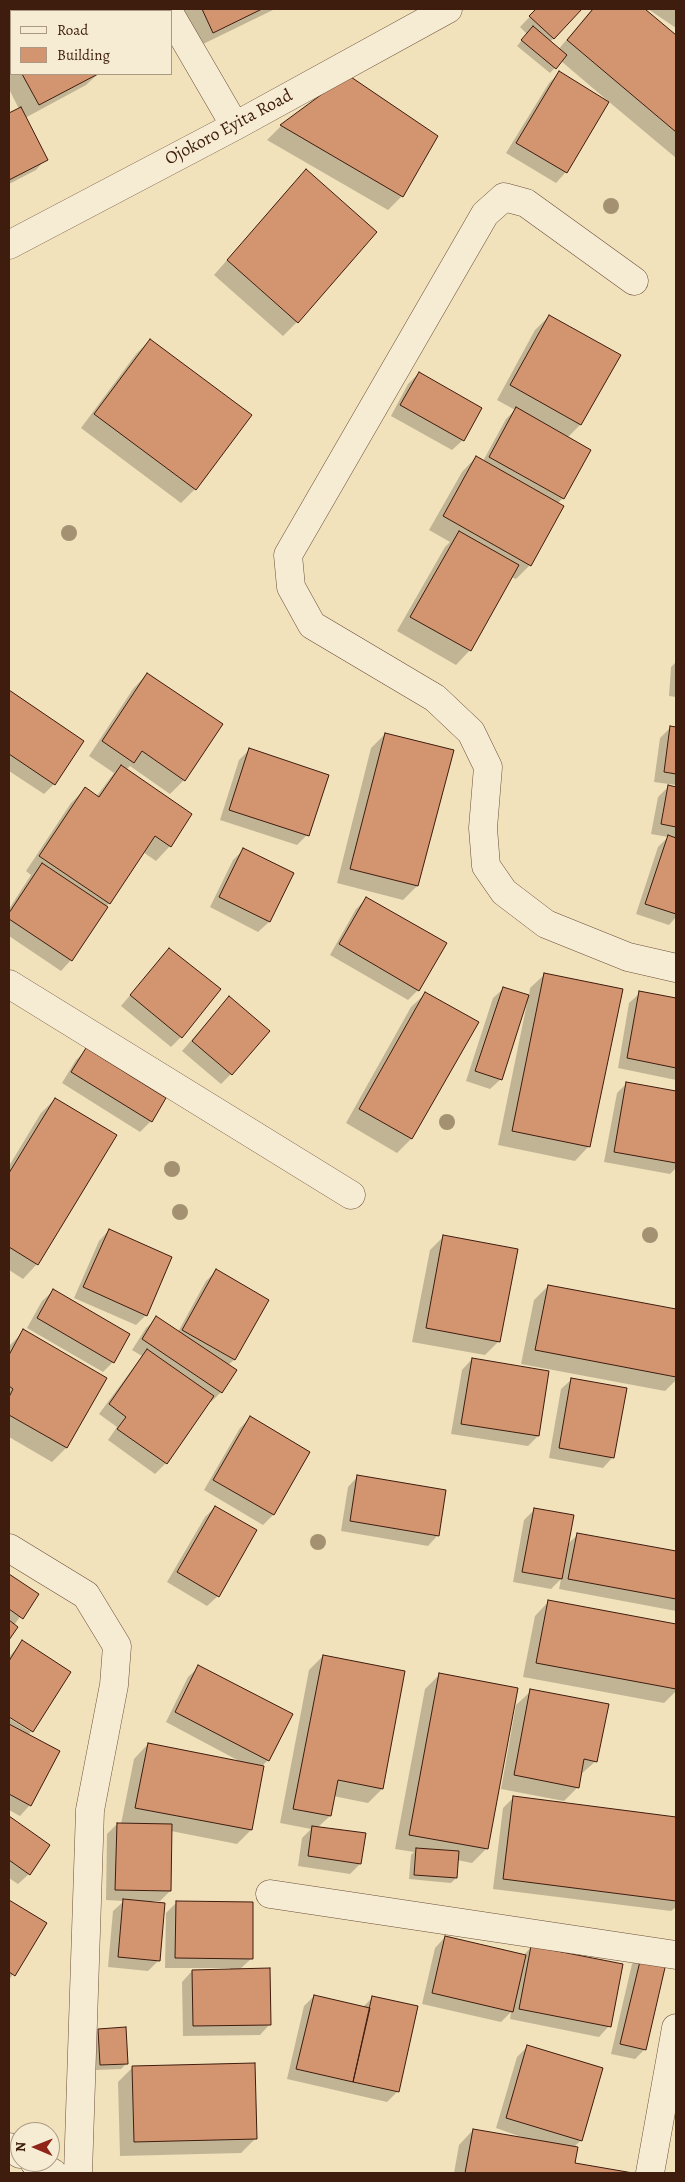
<!DOCTYPE html>
<style>
body{margin:0}
#map{position:relative;width:685px;height:2182px;overflow:hidden;background:#f1e2bb;font-family:Alegreya,serif}
canvas{display:block}
.frame{position:absolute;inset:0;border:10px solid #3e1c0e;pointer-events:none}
.legend{position:absolute;left:10px;top:10px;width:162px;height:65px;box-sizing:border-box;background:#f6ecd3;border:1px solid #ac9984;margin:0;padding:6px 9px;list-style:none;font-size:15px;color:#3e1c0e}
.legend li{display:flex;align-items:center;gap:10px;height:25px}
.legend b{width:25px;border:1px solid #ac9984}
.north{position:absolute;left:10px;top:2122px;width:50px;height:50px;box-sizing:border-box;background:#f6ecd3;border:1px solid #ac9984;border-radius:50%;rotate:271deg;font-size:14px;font-weight:700;line-height:20px;text-align:center;color:#3e1c0e}
.north::after{content:'';display:block;margin:auto;width:18px;height:22px;background:#8f2418;clip-path:polygon(50% 0,100% 100%,50% 72%,0 100%)}
</style>
<div id="map">
<canvas width="685" height="2182"></canvas>
<div class="frame"></div>
<ul class="legend">
<li><b style="height:6px;background:#f6ecd3"></b>Road</li>
<li><b style="height:14px;background:#d39470"></b>Building</li>
</ul>
<div class="north">N</div>
</div>
<script>
const ctx = document.querySelector('canvas').getContext('2d');
ctx.lineJoin = 'round';
function fillPath(path, color) { ctx.fillStyle = color; ctx.fill(path, 'evenodd'); }
const shape = rows => new Path2D(rows.map(r => 'M' + r).join(''));
function trace(path, color, width, dash) { ctx.strokeStyle = color; ctx.lineWidth = width; ctx.lineCap = dash ? 'butt' : 'round'; ctx.setLineDash(dash || []); ctx.stroke(path); }
function label(font, color, halo, rows, align = 'center') {
  ctx.font = font + ' Alegreya,serif'; ctx.lineWidth = 4; ctx.setLineDash([]); ctx.textBaseline = 'middle'; ctx.strokeStyle = halo; ctx.fillStyle = color; for (const [text, x, y, turn = 0] of rows) {
    ctx.save(); ctx.translate(x, y); ctx.rotate((+turn || 0) * Math.PI / 180); ctx.textAlign = isNaN(turn) ? turn : align; if (halo) ctx.strokeText(text, 0, 0); ctx.fillText(text, 0, 0); ctx.restore();
  }
}
fillPath(shape([
 [9,9,68,9,69,11,11,11,11,74,98,74,86,85,25,118,46,159,36,170,9,184,9,114,19,109,9,89],
 [181,9,275,9,199,46],
 [537,9,581,9,550,42,558,50,592,9,643,9,676,37,676,158,608,101,566,172,556,183,506,153,549,83,559,73,608,101,561,61,550,73,517,46,527,34,520,27],
 [648,9,676,9,676,28],
 [348,77,402,196,388,210,267,140,281,126],
 [292,185,297,322,283,336,214,275],
 [549,316,619,356,580,425,567,438,563,498,557,504,530,565,516,579,511,577,470,650,456,665,397,631,445,547,450,542,429,530,462,472,476,457,483,461,506,419,515,410,497,400,535,330],
 [150,340,195,489,181,503,81,428,136,354],
 [419,373,480,408,463,440,452,450,391,416,408,384],
 [676,662,676,697,669,696,671,667],
 [147,674,184,780,170,794,130,766,126,770,191,814,170,846,156,861,143,852,71,960,61,971,9,936,9,909,31,875,26,871,71,803,85,789,96,797,114,773,89,756,133,689],
 [9,692,83,742,54,784,44,794,9,771],
 [670,728,676,728,676,785,654,782,660,738],
 [385,734,417,886,403,900,337,883,371,748],
 [250,749,307,835,297,845,220,820,239,760],
 [669,786,676,788,676,917,669,925,636,914,658,847,668,837,651,834,658,797],
 [243,850,292,874,269,922,258,932,210,907,233,860],
 [367,898,418,990,408,1000,330,955,356,909],
 [169,949,181,1037,171,1047,121,1006],
 [545,974,589,1146,575,1161,498,1145,527,1003,526,1002,501,1079,490,1089,466,1081,493,998,504,988,529,996,530,988],
 [426,993,477,1022,411,1139,397,1153,346,1123,411,1007],
 [640,993,676,999,676,1080,618,1068,629,1003],
 [229,997,231,1074,221,1084,182,1051],
 [86,1050,164,1099,151,1121,140,1132,62,1083,76,1060],
 [627,1083,676,1092,676,1168,670,1174,604,1162,617,1093],
 [55,1099,115,1136,37,1264,23,1279,9,1270,9,1166,41,1113],
 [109,1230,146,1315,136,1325,74,1298,99,1241],
 [444,1236,499,1341,485,1355,412,1342,430,1250],
 [216,1271,268,1301,234,1360,228,1365,221,1392,211,1402,209,1401,166,1463,155,1474,108,1440,117,1427,99,1414,142,1356,132,1350,146,1328,157,1318,178,1332,206,1281],
 [548,1286,676,1310,676,1380,665,1391,521,1364,534,1300],
 [53,1291,113,1362,103,1372,27,1328,42,1301],
 [24,1331,106,1378,66,1448,52,1462,9,1437,9,1346],
 [472,1359,548,1372,538,1436,528,1446,451,1434,462,1370],
 [572,1379,613,1457,603,1468,549,1458,561,1389],
 [250,1418,309,1453,273,1515,263,1525,204,1490,240,1428],
 [358,1476,438,1535,428,1546,341,1531,348,1487],
 [215,1507,218,1596,207,1606,167,1582,205,1517],
 [535,1509,567,1545,577,1535,676,1553,676,1611,559,1589,561,1579,551,1589,513,1582,524,1520],
 [9,1575,37,1594,14,1625,16,1627,9,1637],
 [549,1601,676,1625,676,1691,664,1703,523,1677,535,1616],
 [22,1642,69,1672,31,1732,31,1730,9,1715,9,1657],
 [323,1656,404,1672,382,1789,368,1803,333,1796,330,1816,317,1828,360,1864,350,1874,298,1866,302,1838,311,1829,280,1823,309,1670],
 [199,1667,268,1760,261,1767,251,1830,237,1844,171,1831,170,1891,160,1901,148,1901,159,1960,148,1971,108,1967,113,1911,124,1901,106,1900,107,1834,117,1824,121,1824,134,1759,148,1744,241,1762,166,1722,188,1677],
 [439,1675,516,1689,486,1849,472,1863,457,1860,456,1878,451,1883,409,1879,411,1855,414,1852,395,1849,425,1689],
 [531,1691,596,1761,580,1775,578,1787,564,1801,501,1789,516,1705],
 [9,1718,31,1732,27,1736,30,1805,20,1816,9,1810],
 [514,1797,676,1818,676,1907,671,1911,493,1889,503,1808],
 [9,1818,49,1845,29,1874,18,1884,9,1878],
 [9,1902,45,1924,9,1980],
 [177,1902,252,1958,239,1970,270,2024,260,2035,183,2036,182,1982,192,1971,230,1971,230,1968,165,1968,166,1913],
 [445,1937,523,1956,531,1947,609,2026,599,2037,510,2019,511,2012,501,2022,422,2004,435,1948],
 [643,1954,645,2049,635,2059,611,2054,632,1964],
 [314,1996,363,2007,373,1997,397,2092,387,2102,287,2079,304,2006],
 [99,2030,126,2064,121,2069,96,2070,94,2035],
 [528,2046,581,2140,574,2147,574,2164,632,2173,454,2173,459,2145,473,2130,527,2139,496,2128,517,2057],
 [133,2067,255,2139,241,2153,120,2156,118,2082]
]), '#0003');
const building = shape([
 [9,9,69,9,70,11,11,11,11,53,9,48,9,9],
 [202,9,262,9,213,33,202,9],
 [536,9,582,9,554,39,529,16,536,9],
 [593,9,645,9,676,35,676,132,567,40,593,9],
 [533,26,567,55,556,69,521,40,533,26],
 [559,71,609,102,567,173,516,143,559,71],
 [22,74,98,74,39,105,22,74],
 [348,75,438,136,403,197,280,125,348,75],
 [21,107,48,160,9,180,9,113,21,107],
 [306,169,377,232,298,323,227,260,306,169],
 [549,315,621,355,581,425,510,385,549,315],
 [150,339,252,415,196,490,94,414,150,339],
 [419,372,482,408,464,441,400,405,419,372],
 [516,407,591,450,564,499,489,457,516,407],
 [476,456,564,506,531,566,443,516,476,456],
 [459,531,519,565,471,651,410,617,459,531],
 [147,673,223,724,185,781,142,751,134,763,102,741,147,673],
 [9,690,84,741,55,785,9,754,9,690],
 [670,726,676,727,676,774,664,772,670,726],
 [385,733,454,750,418,886,350,869,385,733],
 [249,748,329,775,309,836,229,810,249,748],
 [121,765,192,814,171,847,155,836,110,904,39,856,85,787,99,797,121,765],
 [668,785,676,787,676,827,661,824,668,785],
 [668,835,676,838,676,914,645,904,668,835],
 [243,848,294,873,270,922,219,897,243,848],
 [42,863,108,907,72,961,9,919,9,913,42,863],
 [366,897,447,943,419,991,339,944,366,897],
 [169,948,221,989,182,1038,130,995,169,948],
 [544,973,623,989,590,1147,512,1131,544,973],
 [503,987,529,995,502,1080,475,1071,503,987],
 [639,991,676,998,676,1068,627,1058,639,991],
 [425,992,479,1022,412,1139,359,1109,425,992],
 [229,996,270,1031,232,1075,192,1041,229,996],
 [86,1048,166,1098,152,1122,71,1072,86,1048],
 [626,1082,676,1091,676,1163,614,1152,626,1082],
 [55,1098,117,1135,38,1265,9,1247,9,1173,55,1098],
 [109,1229,172,1257,147,1316,83,1287,109,1229],
 [443,1235,518,1249,500,1342,426,1328,443,1235],
 [216,1269,269,1300,235,1360,182,1330,216,1269],
 [548,1285,676,1309,676,1377,535,1350,548,1285],
 [53,1289,130,1334,114,1363,37,1318,53,1289],
 [156,1316,237,1370,222,1393,142,1339,156,1316],
 [23,1329,107,1378,67,1448,9,1415,9,1397,13,1389,9,1386,9,1355,23,1329],
 [147,1349,214,1396,167,1464,117,1429,126,1417,109,1404,147,1349],
 [472,1358,549,1371,539,1436,461,1424,472,1358],
 [571,1378,627,1388,614,1458,559,1448,571,1378],
 [250,1416,310,1452,274,1515,213,1480,250,1416],
 [357,1475,446,1490,439,1536,350,1521,357,1475],
 [215,1506,257,1530,219,1597,177,1572,215,1506],
 [534,1508,574,1515,562,1579,522,1572,534,1508],
 [577,1533,676,1551,676,1599,568,1579,577,1533],
 [9,1574,39,1594,23,1619,9,1609,9,1574],
 [548,1600,676,1624,676,1689,536,1663,548,1600],
 [9,1620,18,1627,9,1640,9,1620],
 [22,1640,71,1672,33,1732,9,1717,9,1661,22,1640],
 [323,1655,405,1671,383,1789,338,1780,331,1816,293,1809,323,1655],
 [198,1665,293,1714,269,1761,175,1712,198,1665],
 [439,1673,518,1688,488,1849,409,1835,439,1673],
 [530,1689,609,1704,597,1762,584,1759,579,1788,514,1775,530,1689],
 [9,1724,60,1751,31,1806,9,1794,9,1724],
 [148,1743,264,1766,252,1830,135,1808,148,1743],
 [513,1796,676,1817,676,1901,503,1879,513,1796],
 [9,1816,50,1845,30,1875,9,1860,9,1816],
 [117,1823,172,1824,171,1891,115,1890,117,1823],
 [312,1826,366,1833,361,1864,308,1856,312,1826],
 [416,1848,459,1851,457,1878,414,1875,416,1848],
 [123,1899,165,1903,160,1961,118,1957,123,1899],
 [9,1900,47,1923,15,1976,9,1972,9,1900],
 [176,1901,253,1902,253,1959,175,1958,176,1901],
 [445,1936,526,1955,513,2012,432,1993,445,1936],
 [531,1946,623,1964,611,2027,519,2009,531,1946],
 [642,1953,667,1959,646,2050,620,2044,642,1953],
 [270,1968,271,2025,193,2026,192,1970,270,1968],
 [314,1995,370,2008,353,2082,296,2069,314,1995],
 [372,1996,418,2006,399,2092,353,2082,372,1996],
 [126,2027,128,2064,100,2065,98,2029,126,2027],
 [527,2045,603,2068,582,2141,506,2118,527,2045],
 [255,2063,257,2139,134,2142,132,2066,255,2063],
 [473,2129,578,2147,575,2163,633,2173,465,2173,473,2129]
]);
fillPath(building, '#d39470');
trace(building, '#3e1c0e', 1);
const minor = shape([
 [171,16,235,126],
 [9,245,235,126,448,9],
 [634,281,526,203,504,197,485,214,288,555,291,587,312,625,435,698,471,732,488,767,483,828,486,866,504,892,546,924,628,957,676,968],
 [9,984,351,1195],
 [9,1548,86,1595,117,1646,114,1685,90,1810,78,2173],
 [270,1894,676,1955],
 [9,2147,20,2154],
 [34,2162,53,2173],
 [650,2173,676,2028]
]);
trace(minor, '#6b4e39', 29);
trace(minor, '#f6ecd3', 28);
ctx.fillStyle = '#a49171';
for (const [x, y] of [
 [611,206],
 [69,533],
 [447,1122],
 [172,1169],
 [180,1212],
 [650,1235],
 [318,1542]
]) { ctx.beginPath(); ctx.arc(x, y, 8, 0, 2 * Math.PI); ctx.fill(); }
label('18px', '#3e1c0e', '#f6ecd3', [
 ["Ojokoro Eyita Road",229,128,-28]
]);
</script>
